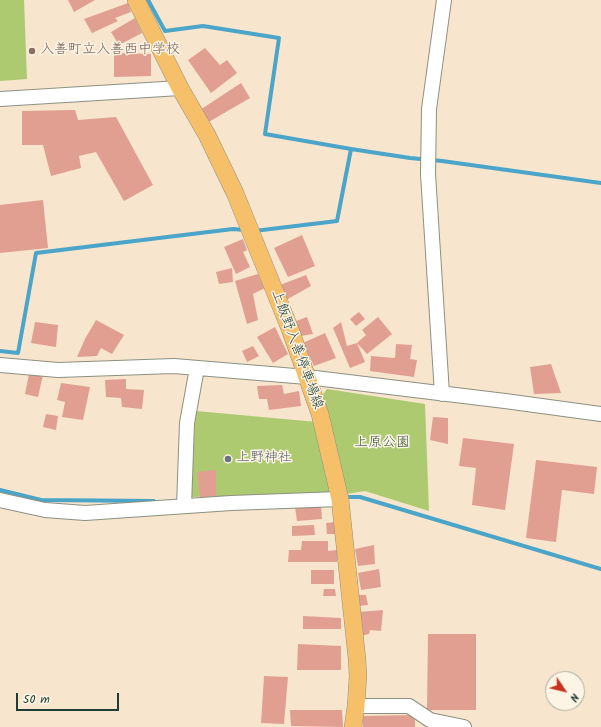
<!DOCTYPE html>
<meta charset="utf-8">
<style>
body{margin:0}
#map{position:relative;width:601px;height:727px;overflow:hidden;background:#f8e5ce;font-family:Kalam,sans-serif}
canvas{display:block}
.north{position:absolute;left:545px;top:671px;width:40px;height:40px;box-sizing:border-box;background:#fcf5e5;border:1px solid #a4ab9e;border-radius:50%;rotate:125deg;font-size:11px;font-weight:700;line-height:16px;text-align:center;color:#1f3d34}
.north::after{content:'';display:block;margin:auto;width:14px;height:18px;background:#c8321e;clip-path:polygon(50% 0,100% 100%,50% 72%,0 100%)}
.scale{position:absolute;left:16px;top:693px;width:103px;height:18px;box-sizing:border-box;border:2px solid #1f3d34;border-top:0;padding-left:5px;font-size:12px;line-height:14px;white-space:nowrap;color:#1f3d34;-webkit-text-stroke:3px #fcf5e5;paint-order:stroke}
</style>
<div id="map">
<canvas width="601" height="727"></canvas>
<div class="north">N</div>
<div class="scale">50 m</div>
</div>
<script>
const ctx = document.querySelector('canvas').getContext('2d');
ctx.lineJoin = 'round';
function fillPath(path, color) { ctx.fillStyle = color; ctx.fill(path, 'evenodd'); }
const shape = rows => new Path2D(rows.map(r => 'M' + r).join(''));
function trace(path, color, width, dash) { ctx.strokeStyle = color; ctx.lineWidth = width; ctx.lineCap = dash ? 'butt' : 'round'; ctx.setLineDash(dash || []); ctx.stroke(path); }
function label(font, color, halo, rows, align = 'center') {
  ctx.font = font + ' Kalam,"Klee One",sans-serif'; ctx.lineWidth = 3; ctx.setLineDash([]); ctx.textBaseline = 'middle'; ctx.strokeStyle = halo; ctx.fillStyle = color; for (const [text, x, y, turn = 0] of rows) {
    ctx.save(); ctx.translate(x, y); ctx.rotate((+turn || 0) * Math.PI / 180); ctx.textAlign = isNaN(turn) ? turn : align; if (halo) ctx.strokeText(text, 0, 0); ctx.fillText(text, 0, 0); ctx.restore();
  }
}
fillPath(shape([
 [0,0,24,0,27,79,0,81],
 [327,389,425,404,429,511,365,491,346,494,321,397],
 [196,411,317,422,334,493,190,497]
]), '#adca71');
trace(shape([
 [148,0,165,31,203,26,279,38,265,134,351,149],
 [254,231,337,221,351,149,410,158,442,161,601,183],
 [0,351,18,353,36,253,233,229,246,230],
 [0,490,41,500,154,501],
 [343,497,360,497,601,569]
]), '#4aa5c8', 4);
fillPath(shape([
 [68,0,95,0,74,12],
 [128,3,131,12,115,18,118,21,92,33,84,19],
 [135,18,142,33,119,45,111,32],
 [205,48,220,65,227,60,237,73,211,93,188,60],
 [114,53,151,54,151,76,114,77],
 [241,83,250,98,207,123,200,110],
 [75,110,78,120,116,117,153,185,124,201,96,152,79,156,81,168,51,176,43,145,22,145,22,111],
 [43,200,48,248,0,253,0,205],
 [302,235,315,266,288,277,274,248],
 [243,239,247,250,243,252,250,267,236,274,224,247],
 [232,268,233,282,219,284,216,272],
 [258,274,265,288,253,294,258,320,247,324,235,281],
 [306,275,311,286,286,300,280,285],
 [359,312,365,319,356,326,350,319],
 [307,317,313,334,301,336,296,321],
 [378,317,392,334,367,354,357,343,365,362,350,368,333,328,341,322,347,346,357,343,366,335,362,330],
 [96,320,124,335,112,354,101,348,97,356,77,357,85,339],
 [35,322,58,325,56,347,31,343],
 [275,327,288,354,273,363,257,337],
 [325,333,336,358,314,366,303,343],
 [396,344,412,345,410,359,417,360,414,377,370,371,371,356,395,358],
 [253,346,259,356,247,362,242,351],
 [551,364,561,393,534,394,530,367],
 [29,374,43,375,38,397,25,394],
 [126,379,126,389,144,390,142,409,122,407,121,398,106,397,105,380],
 [61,383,90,387,83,420,62,417,65,402,57,400],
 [282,385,284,394,299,391,301,406,269,410,267,399,259,399,257,386],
 [46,414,58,416,56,430,43,427],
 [433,417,448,418,448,444,430,440],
 [463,438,514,444,505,510,472,505,476,468,459,466],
 [536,460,597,467,594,494,562,490,556,542,526,538],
 [216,470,216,496,200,498,197,472],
 [321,506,322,519,297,521,295,507],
 [337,522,337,534,327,534,326,523],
 [314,525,315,535,292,536,292,526],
 [302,541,328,541,328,551,338,550,337,562,288,562,289,550,301,550],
 [374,545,375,564,358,566,355,549],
 [379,569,381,587,361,590,358,573],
 [311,570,334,570,334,584,311,584],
 [324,589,335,589,336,596,323,596],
 [358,595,366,595,368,605,358,606],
 [383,610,381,631,370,630,369,634,360,636,358,612],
 [303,616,341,618,341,629,303,629],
 [428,634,476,634,476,710,427,710],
 [298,644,341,646,341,670,297,670],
 [264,676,288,677,284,724,261,723],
 [290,710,342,710,343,727,291,726],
 [415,715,415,727,363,727,363,716]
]), '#e09f90');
const minor = shape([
 [0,99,180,88],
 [0,365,58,370,174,366,307,377,505,401,601,414],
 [442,394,428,174,429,109,444,0],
 [0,500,45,510,85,513,231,503,340,499],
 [184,506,187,423,197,368],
 [356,706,409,706,430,720,464,727]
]);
const major = shape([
 [136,0,180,88,207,135,235,193,290,329,320,414,340,499,357,659,358,676,356,706,353,727]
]);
trace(minor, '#8c9181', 16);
trace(major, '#8c9181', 18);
trace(minor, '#fff', 14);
trace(major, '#f6c06b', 17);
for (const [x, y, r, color] of [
 [32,51,4,"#8d6e63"],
 [228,459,4,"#6b7280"]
]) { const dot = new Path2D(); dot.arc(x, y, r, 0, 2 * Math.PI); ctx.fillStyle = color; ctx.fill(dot); trace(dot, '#fcf5e5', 1.5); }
label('14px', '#785e54', '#fcf5e5', [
 ["入善町立入善西中学校",40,51]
], 'left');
label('14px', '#1f3d34', '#fcf5e5', [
 ["上飯野入善停車場線",296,350,70]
]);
label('14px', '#3b5940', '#fcf5e5', [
 ["上原公園",382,444]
]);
label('14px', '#5b616d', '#fcf5e5', [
 ["上野神社",236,459]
], 'left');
</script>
